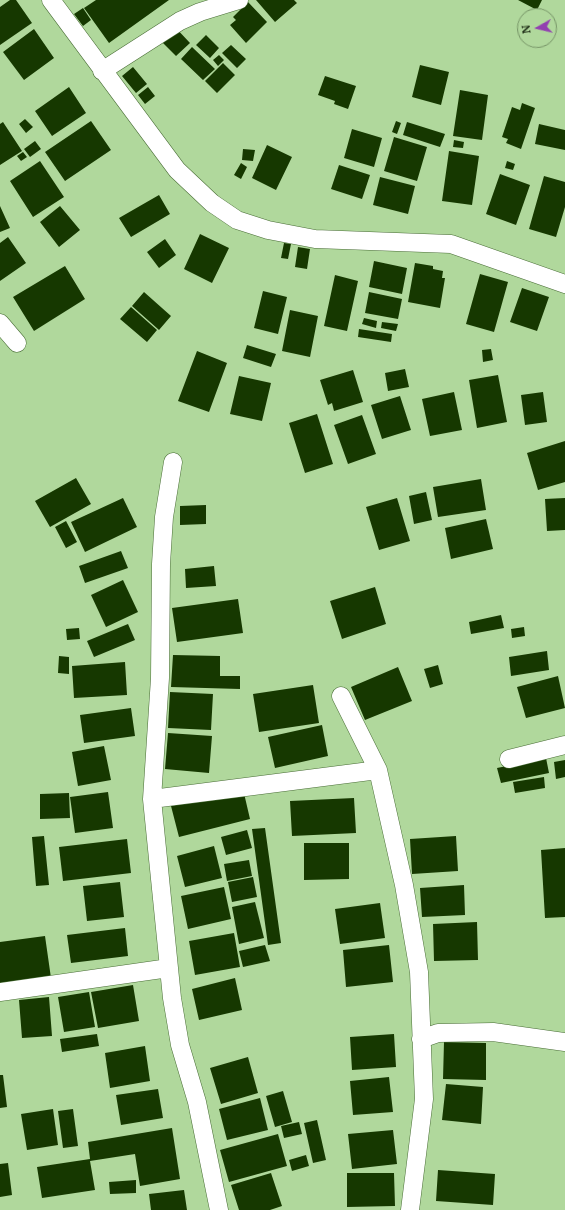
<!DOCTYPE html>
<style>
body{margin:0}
#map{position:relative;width:565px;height:1210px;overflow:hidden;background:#b0d89c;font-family:Merriweather,serif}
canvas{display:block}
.north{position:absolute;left:517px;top:8px;width:40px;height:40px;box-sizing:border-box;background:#b0d89c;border:1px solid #769466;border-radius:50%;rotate:262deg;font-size:11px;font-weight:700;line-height:16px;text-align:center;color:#1e2d16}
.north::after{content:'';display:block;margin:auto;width:14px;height:18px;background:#9240b0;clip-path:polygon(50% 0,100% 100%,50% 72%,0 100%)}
</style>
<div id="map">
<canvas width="565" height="1210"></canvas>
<div class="north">N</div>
</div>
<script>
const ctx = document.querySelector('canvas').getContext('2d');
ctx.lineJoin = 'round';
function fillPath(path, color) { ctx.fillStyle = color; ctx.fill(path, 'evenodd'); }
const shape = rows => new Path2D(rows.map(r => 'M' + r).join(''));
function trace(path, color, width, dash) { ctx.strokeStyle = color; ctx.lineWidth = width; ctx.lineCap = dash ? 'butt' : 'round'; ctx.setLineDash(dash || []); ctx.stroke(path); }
fillPath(shape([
 [10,0,16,0,32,23,0,45,0,7],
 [96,0,169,0,109,43,84,8],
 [256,0,294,0,297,3,275,22],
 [518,0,542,0,537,10],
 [248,2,267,22,246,43,230,25,236,20,233,17],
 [83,8,91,20,83,26,74,14],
 [174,26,190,43,176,56,160,40],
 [34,29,54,58,24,80,3,52],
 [206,35,219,48,210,58,196,45],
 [231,45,246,59,237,68,222,53],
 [192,47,215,69,203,80,181,59],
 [219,55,224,60,218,66,213,60],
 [223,63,235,75,217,93,205,81],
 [420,65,449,72,441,105,412,97],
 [133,67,147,84,136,93,122,76],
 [325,76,356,86,348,109,334,104,335,101,318,95],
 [69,87,86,113,52,136,35,111],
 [148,87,155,96,145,104,138,95],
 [460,90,488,95,482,140,453,136],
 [522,103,535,108,521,149,506,143,508,139,502,137,512,107,520,110],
 [25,119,33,127,26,133,19,124],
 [91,121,111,150,65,181,45,152],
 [396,121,401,123,397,134,392,132],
 [3,122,22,151,0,165,0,124],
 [407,122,445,134,440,147,403,135],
 [539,124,565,130,565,150,535,144],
 [352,129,382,138,374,167,344,158],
 [394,137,427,147,417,181,384,171],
 [454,140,464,142,463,148,453,147],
 [35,141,41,149,30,157,24,149],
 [267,145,292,157,276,190,252,178],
 [243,149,255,150,253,161,242,160],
 [449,151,479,156,472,205,442,201],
 [23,152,27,157,21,161,17,156],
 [40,161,64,197,33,217,10,181],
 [507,161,515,164,513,170,505,168],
 [241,163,247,167,241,179,234,175],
 [339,165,370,175,362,199,331,189],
 [500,174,530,185,516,225,486,214],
 [544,176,565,182,565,207,556,237,529,229],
 [380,177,415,186,408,214,373,205],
 [159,195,170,214,131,237,119,218],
 [0,206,10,228,0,232],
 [60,206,80,230,59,247,40,222],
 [200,234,229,248,212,283,184,269],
 [8,237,26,263,0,281,0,243],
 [165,239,176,255,159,268,147,252],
 [284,243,291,244,288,259,281,258],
 [298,247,310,249,307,269,295,267],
 [374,261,407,268,402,294,369,287],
 [415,263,433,266,433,269,443,271,442,278,445,278,440,308,408,302],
 [65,266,85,299,34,331,13,297],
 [480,274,508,282,494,332,466,324],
 [335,275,358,281,347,331,324,326],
 [522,288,549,297,537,331,510,322],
 [263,291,287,297,278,334,254,328],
 [144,292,171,316,159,330,132,306],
 [369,292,402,299,398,319,365,313],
 [131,307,157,330,147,342,120,319],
 [290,310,318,316,310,357,282,351],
 [364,318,377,321,376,328,362,324],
 [382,322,398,324,396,331,381,328],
 [359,329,392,334,391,342,358,337],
 [247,345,276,354,271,367,243,358],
 [491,349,493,360,483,362,482,350],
 [197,351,227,363,209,412,178,401],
 [405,369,409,387,388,391,385,373],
 [353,370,363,402,334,411,332,403,328,405,320,380],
 [498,375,507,422,477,428,469,380],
 [239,376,271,383,262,421,230,414],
 [454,392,462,430,430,436,422,399],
 [543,392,547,422,525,425,521,395],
 [400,396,411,430,382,439,371,405],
 [317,414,333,464,305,473,289,423],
 [362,415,376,454,348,464,334,425],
 [565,441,565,482,538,490,527,453],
 [76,478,91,504,50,527,35,501],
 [481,479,486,510,438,517,433,487],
 [426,492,432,520,414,524,409,496],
 [123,498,137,527,85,552,71,522],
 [397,498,410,541,379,550,366,507],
 [565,498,565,530,547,531,545,499],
 [206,505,206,524,180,525,180,506],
 [486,519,493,549,451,559,445,528],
 [66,521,77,542,66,548,55,527],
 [121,551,128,568,85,583,79,566],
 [214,566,216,586,186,588,185,569],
 [123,580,138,612,106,627,91,595],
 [375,587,386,624,342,639,330,601],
 [238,599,243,633,177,642,172,608],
 [501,615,504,628,471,634,469,622],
 [128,624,135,640,94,657,87,641],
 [524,627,525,636,512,638,511,629],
 [79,628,80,639,67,640,66,629],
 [547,651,549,670,511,676,509,657],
 [173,655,220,656,220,676,240,676,240,689,171,687],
 [59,656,69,657,69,674,58,673],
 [125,662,127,695,74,698,72,666],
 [438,665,443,684,430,688,424,669],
 [398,667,412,701,365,720,351,687],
 [558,676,565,708,526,718,517,687],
 [313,685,319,723,259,732,253,694],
 [170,692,213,694,211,730,168,728],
 [131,708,135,736,84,743,80,715],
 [322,725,328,756,275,768,268,737],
 [168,733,212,736,209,773,165,769],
 [104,746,111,780,78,786,72,752],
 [546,758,549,773,501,783,497,768],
 [565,760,565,777,556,779,554,762],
 [544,777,545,788,515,793,513,782],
 [243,789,250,819,179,837,171,806],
 [108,792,113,828,75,833,70,797],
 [69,793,70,818,40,819,40,794],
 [354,798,356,833,292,836,290,801],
 [265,828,281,943,268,945,252,829],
 [247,830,252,848,226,855,221,837],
 [44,836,49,885,36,886,32,837],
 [456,836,458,871,412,874,410,839],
 [127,839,131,873,63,881,59,847],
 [304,843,349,843,349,879,304,880],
 [214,846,222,878,185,887,177,856],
 [565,848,565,917,545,918,541,850],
 [249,860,252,876,227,881,224,864],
 [253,877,257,897,232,902,228,882],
 [120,882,124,917,87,921,83,886],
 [464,885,465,915,422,917,420,888],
 [224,887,231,919,188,929,181,896],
 [255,902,264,938,239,944,232,907],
 [380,903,385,938,340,944,335,909],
 [477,922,478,960,434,961,433,924],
 [125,928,128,956,71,963,67,935],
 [234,933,240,967,195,975,189,941],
 [45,936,51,978,0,984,0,942],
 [265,945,270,961,243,967,239,951],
 [389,945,393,982,346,987,343,950],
 [235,978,242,1010,199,1020,192,989],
 [133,985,139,1021,98,1028,91,992],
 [89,992,95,1027,64,1032,58,997],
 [49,997,52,1036,22,1038,19,1000],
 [97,1034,99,1046,62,1052,60,1039],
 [394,1034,396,1067,352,1070,350,1037],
 [444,1042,486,1043,486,1080,443,1079],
 [145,1046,150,1081,110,1088,105,1053],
 [248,1057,258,1093,221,1104,210,1068],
 [0,1075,3,1075,7,1107,0,1108],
 [389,1077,393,1112,353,1115,350,1081],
 [446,1084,483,1087,481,1124,442,1120],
 [158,1089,163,1118,121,1125,116,1095],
 [283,1091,292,1122,275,1127,266,1096],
 [260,1098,268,1130,227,1140,219,1109],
 [53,1109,58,1145,27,1150,21,1114],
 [73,1109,78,1146,63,1148,58,1111],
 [317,1120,326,1160,313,1163,304,1123],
 [299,1122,302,1134,284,1138,281,1126],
 [172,1128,180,1179,140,1186,135,1154,90,1161,95,1190,42,1198,37,1167,90,1159,88,1142],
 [393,1130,397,1164,352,1169,348,1134],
 [278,1134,287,1166,229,1182,220,1150],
 [306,1155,309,1166,292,1171,289,1160],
 [8,1163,12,1195,0,1197,0,1164],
 [438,1170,495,1174,493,1205,436,1201],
 [271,1173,282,1206,270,1210,239,1210,231,1185],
 [347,1173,394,1173,395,1206,347,1207],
 [136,1180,136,1193,110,1194,109,1182],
 [184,1190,187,1210,151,1210,149,1194]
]), '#163800');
const minor = shape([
 [51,0,177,170,212,203,237,220,268,230,315,239,451,244,565,284],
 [102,71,180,21,200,12,239,0],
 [0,323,17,343],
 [173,462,164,517,161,564,160,678,152,799,172,998,180,1045,197,1102,219,1210],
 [341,696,378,770,404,885,419,972,424,1099,410,1210],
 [509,759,565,745],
 [152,799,378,770],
 [0,992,169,968],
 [421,1039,438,1033,493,1032,565,1042]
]);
trace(minor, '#496d36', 19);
trace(minor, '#fff', 18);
</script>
